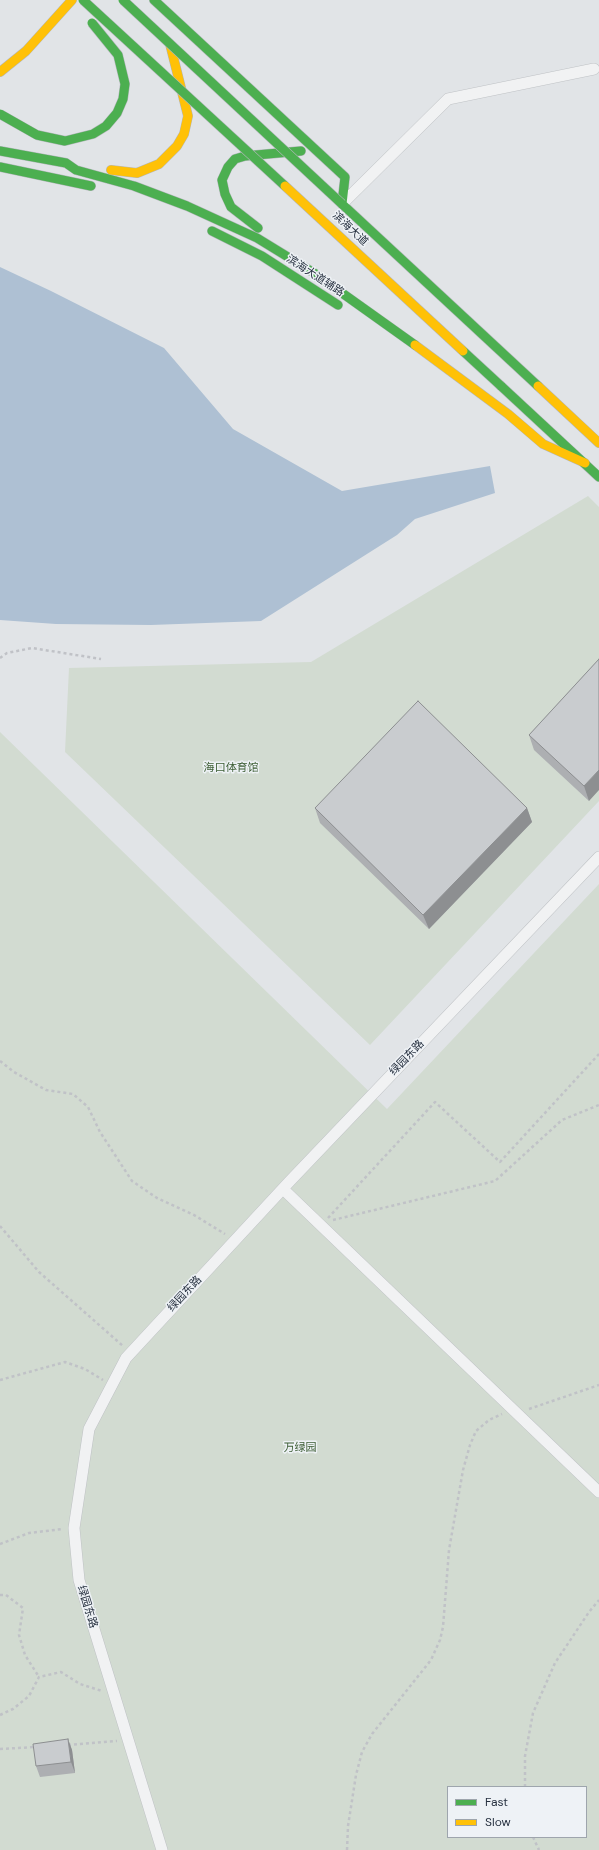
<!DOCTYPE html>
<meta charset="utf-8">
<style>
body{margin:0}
#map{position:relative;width:599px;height:1850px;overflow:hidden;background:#e1e4e7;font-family:"DM Sans",sans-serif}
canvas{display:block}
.legend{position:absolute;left:447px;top:1786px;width:140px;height:52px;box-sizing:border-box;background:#eef2f6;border:1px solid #9ea5ad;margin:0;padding:5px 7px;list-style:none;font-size:12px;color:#273140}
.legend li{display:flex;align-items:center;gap:8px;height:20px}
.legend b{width:20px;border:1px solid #9ea5ad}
</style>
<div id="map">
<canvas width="599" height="1850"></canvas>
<ul class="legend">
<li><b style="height:5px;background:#4caf50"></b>Fast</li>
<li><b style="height:5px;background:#ffc107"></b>Slow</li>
</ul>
</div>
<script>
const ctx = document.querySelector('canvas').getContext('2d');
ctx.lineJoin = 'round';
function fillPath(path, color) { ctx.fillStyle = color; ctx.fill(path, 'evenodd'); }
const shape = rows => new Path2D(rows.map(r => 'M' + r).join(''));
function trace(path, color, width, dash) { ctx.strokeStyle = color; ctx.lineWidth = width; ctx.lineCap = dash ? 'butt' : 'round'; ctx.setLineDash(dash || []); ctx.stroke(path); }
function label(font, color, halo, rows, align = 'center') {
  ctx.font = font + ' "DM Sans","Noto Sans SC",sans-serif'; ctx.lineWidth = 3; ctx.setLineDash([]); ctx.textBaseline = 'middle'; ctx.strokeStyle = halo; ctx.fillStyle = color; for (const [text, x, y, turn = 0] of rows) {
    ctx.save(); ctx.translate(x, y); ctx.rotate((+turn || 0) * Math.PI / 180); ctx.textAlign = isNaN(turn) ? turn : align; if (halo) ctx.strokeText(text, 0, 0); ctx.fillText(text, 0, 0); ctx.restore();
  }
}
fillPath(shape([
 [588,496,599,507,599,801,370,1045,65,752,69,668,311,662],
 [0,732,387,1109,599,884,599,1850,0,1850],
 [448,1787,586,1787,586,1837,448,1837]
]), '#d2dbd1');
fillPath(shape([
 [0,267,51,291,164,348,233,429,342,491,490,466,495,493,415,519,397,535,261,621,151,625,56,624,0,620]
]), '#aec0d3');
const street = shape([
 [343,203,448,99,594,69],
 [283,1189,599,1492],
 [162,1850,79,1580,74,1528,89,1429,126,1358,289,1182,599,857]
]);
const fast = shape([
 [154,0,345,177,342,204,538,386],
 [0,151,66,163,76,170,134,186,187,206,257,238,314,273,415,345],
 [0,167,91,186],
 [258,228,231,207,225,194,222,180,228,167,235,159,245,156,301,151],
 [212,231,262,256,338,305],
 [501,386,599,477]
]);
const slow = shape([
 [0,72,26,51,72,0],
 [111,170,137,173,159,164,177,146,184,134,188,116,170,44],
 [415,345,508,414,543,444,585,463],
 [538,386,599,443]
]);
trace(street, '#bfc2c5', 12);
trace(fast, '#b3b7bb', 10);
trace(slow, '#b3b7bb', 10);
trace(shape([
 [0,658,7,653,32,648,101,659],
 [0,1061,14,1072,46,1090,73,1094,88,1107,100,1132,132,1181,157,1198,194,1215,225,1234],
 [328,1218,435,1102,500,1162,599,1054],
 [333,1220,495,1181,562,1120,599,1105],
 [0,1226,39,1272,123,1346],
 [0,1380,65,1362,85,1369,103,1380],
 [529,1409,599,1385],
 [0,1544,29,1533,63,1529],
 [0,1595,6,1595,23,1608,19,1635,25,1655,39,1677],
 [0,1715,13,1709,29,1696,39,1677,61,1672,80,1684,102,1691],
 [68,1745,117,1741],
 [0,1749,35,1747],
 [525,1787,525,1756,533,1713,555,1663,589,1612,599,1600],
 [533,1837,539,1850],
 [347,1850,348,1826,356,1775,362,1752,372,1734,431,1660,440,1640,443,1627,449,1550,463,1470,470,1445,476,1431,489,1420,502,1414]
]), '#c0c2c7', 2.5, [3, 3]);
trace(street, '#f1f2f3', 11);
trace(fast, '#4caf50', 9);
trace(slow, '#ffc107', 9);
const fastBridge = shape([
 [83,0,285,186],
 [123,0,342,204],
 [0,114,37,135,65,141,93,134,106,126,117,113,123,99,125,84,118,55,92,23],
 [463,351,501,386]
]);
const slowBridge = shape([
 [285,186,463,351]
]);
trace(fastBridge, '#b3b7bb', 10, []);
trace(slowBridge, '#b3b7bb', 10, []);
trace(fastBridge, '#4caf50', 9);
trace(slowBridge, '#ffc107', 9);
fillPath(shape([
 [599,659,589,801,534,750,529,735],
 [315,808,527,808,532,822,429,929,320,823],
 [68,1739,72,1750,75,1773,40,1777,36,1766]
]), '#adafb2');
fillPath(shape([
 [599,770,599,790,589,801,584,786],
 [527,808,532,822,429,929,423,915],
 [68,1739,72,1750,75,1773,71,1762]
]), '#8d8f91');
const building = shape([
 [599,659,599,770,584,786,529,735,599,659],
 [418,701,527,808,423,915,315,808,418,701],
 [68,1739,71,1762,36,1766,33,1744,68,1739]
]);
fillPath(building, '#c9cccf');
trace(building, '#8d8f91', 1);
label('11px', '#273140', '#eef2f6', [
 ["滨海大道",350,229,43],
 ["滨海大道辅路",315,276,33],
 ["绿园东路",407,1058,-46],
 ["绿园东路",185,1294,-47],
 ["绿园东路",87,1607,73]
]);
label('11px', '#3c5d34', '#eef2f6', [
 ["海口体育馆",231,768],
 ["万绿园",300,1448]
]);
</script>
